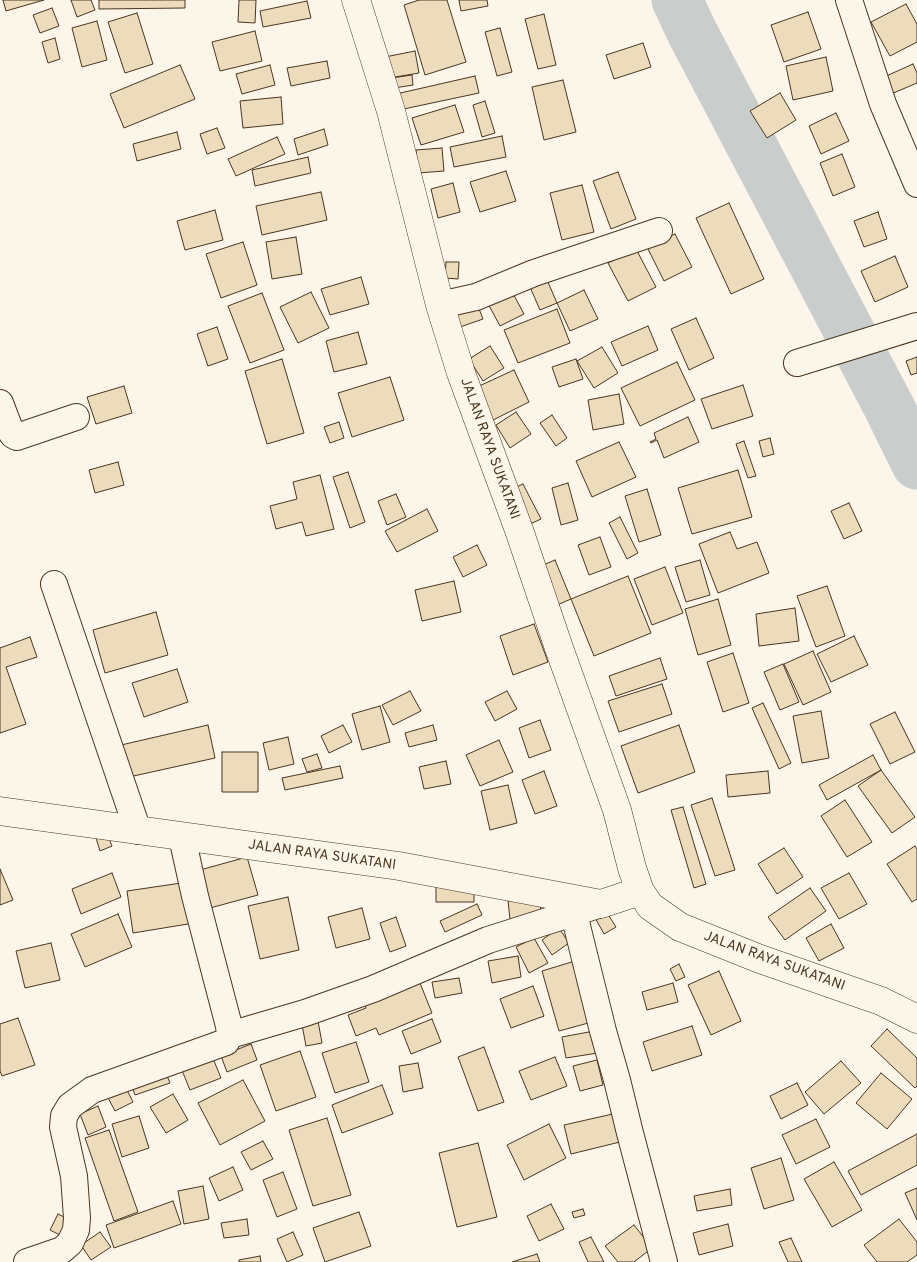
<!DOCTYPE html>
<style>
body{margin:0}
canvas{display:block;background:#fbf6e9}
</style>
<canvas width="917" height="1262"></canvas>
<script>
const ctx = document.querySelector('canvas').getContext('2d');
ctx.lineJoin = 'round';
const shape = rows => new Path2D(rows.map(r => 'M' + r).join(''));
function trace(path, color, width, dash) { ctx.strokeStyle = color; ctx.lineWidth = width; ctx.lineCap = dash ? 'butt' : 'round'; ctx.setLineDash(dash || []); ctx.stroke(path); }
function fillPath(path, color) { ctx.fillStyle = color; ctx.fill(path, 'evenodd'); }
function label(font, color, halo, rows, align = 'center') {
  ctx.font = font + ' Overpass,sans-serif'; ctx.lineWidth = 4; ctx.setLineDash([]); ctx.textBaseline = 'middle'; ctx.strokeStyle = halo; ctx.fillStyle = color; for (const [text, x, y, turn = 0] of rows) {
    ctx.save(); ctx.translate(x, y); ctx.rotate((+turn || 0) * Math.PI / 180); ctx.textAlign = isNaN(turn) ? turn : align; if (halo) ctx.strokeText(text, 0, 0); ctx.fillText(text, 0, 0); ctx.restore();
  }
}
trace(shape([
 [677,0,692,32,889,407,917,464]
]), '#c9cecd', 51);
const building = shape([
 [3,0,44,0,6,11,3,0],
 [71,0,91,0,95,10,77,17,71,0],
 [99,0,185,0,185,8,99,9,99,0],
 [239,0,256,0,255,23,238,22,239,0],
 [419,0,447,0,466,62,425,75,404,5,419,0],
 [459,0,487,0,488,6,461,11,459,0],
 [307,1,311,18,263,27,260,11,307,1],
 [906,4,917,24,917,42,890,56,871,22,906,4],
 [52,8,59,26,40,33,33,15,52,8],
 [808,12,821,49,784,62,771,25,808,12],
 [137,13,153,64,125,73,108,22,137,13],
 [544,14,556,65,538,69,525,19,544,14],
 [97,21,107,60,82,67,72,28,97,21],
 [500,28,512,72,497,76,485,32,500,28],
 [255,31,262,61,220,71,212,42,255,31],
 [55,38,60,59,48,63,42,42,55,38],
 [643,43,651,67,614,79,606,55,643,43],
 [415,51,419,73,389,78,385,57,415,51],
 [826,57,833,91,793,100,786,66,826,57],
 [327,61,330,78,291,86,287,68,327,61],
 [913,64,917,73,917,83,891,94,884,77,913,64],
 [180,65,195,99,124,128,110,94,180,65],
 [270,65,275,85,242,94,236,74,270,65],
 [412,75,413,85,394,88,392,78,412,75],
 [475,76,479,93,399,110,396,94,475,76],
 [563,80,576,132,544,140,532,87,563,80],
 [780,93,796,120,767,138,750,111,780,93],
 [281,97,283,124,243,128,240,101,281,97],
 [485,101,495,133,482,137,473,105,485,101],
 [455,105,464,132,421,145,412,118,455,105],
 [836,113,849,141,821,154,809,126,836,113],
 [217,128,225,148,207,154,200,134,217,128],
 [324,129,328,145,298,155,294,139,324,129],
 [177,132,181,149,137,161,133,144,177,132],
 [502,136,506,157,454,167,450,147,502,136],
 [277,137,285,154,236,176,228,159,277,137],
 [442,148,444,171,418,173,416,150,442,148],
 [842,154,855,187,833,196,820,163,842,154],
 [308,157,311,173,255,186,252,170,308,157],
 [506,171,516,201,480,212,470,182,506,171],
 [618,172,636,219,611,229,593,181,618,172],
 [453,183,460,212,438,218,431,189,453,183],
 [582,185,594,232,562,240,550,193,582,185],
 [321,192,327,220,262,235,256,206,321,192],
 [729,203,764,279,731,294,696,218,729,203],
 [215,210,223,240,185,250,177,221,215,210],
 [878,212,887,239,864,247,854,221,878,212],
 [675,234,692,267,664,281,647,247,675,234],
 [296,237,302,274,272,279,266,242,296,237],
 [243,242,257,285,221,298,206,254,243,242],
 [636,249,656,287,628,301,608,263,636,249],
 [895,256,908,287,875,302,861,271,895,256],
 [446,262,459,262,458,279,445,278,446,262],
 [544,273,557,303,540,310,527,280,544,273],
 [361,277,369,304,330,315,321,289,361,277],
 [509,286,524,314,500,326,485,298,509,286],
 [584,290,598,319,570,331,557,303,584,290],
 [311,292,329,328,298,343,280,307,311,292],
 [262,293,284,350,250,363,228,306,262,293],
 [476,301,483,319,460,327,453,309,476,301],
 [557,309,570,343,518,363,504,330,557,309],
 [696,318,714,358,689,370,671,329,696,318],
 [648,326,658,350,622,366,611,342,648,326],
 [217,327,228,359,208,366,197,334,217,327],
 [358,332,367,364,334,372,326,341,358,332],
 [490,346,504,368,483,381,469,359,490,346],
 [602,347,618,373,594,388,577,361,602,347],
 [917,357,917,373,911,375,906,361,917,357],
 [282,359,304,433,267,444,245,371,282,359],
 [576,359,583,379,559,387,552,367,576,359],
 [677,362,695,400,640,426,621,388,677,362],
 [514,370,529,402,493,420,477,387,514,370],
 [390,377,404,420,352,437,338,393,390,377],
 [743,385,753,416,712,429,701,399,743,385],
 [124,386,132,413,96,424,87,397,124,386],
 [619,394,624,424,593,430,588,400,619,394],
 [516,412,531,434,510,448,496,425,516,412],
 [552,415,567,438,556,446,540,423,552,415],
 [688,417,699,442,664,458,657,440,651,443,650,442,656,439,654,433,688,417],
 [339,422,344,438,330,443,324,427,339,422],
 [770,438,774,454,763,457,759,441,770,438],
 [744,441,756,476,748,478,736,444,744,441],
 [619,442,636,477,592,497,576,461,619,442],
 [118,462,124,485,95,493,89,470,118,462],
 [738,470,752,517,692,534,678,488,738,470],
 [348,472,365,522,350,528,333,477,348,472],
 [320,475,334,529,306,536,302,522,276,529,270,506,297,499,293,482,320,475],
 [568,483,578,520,561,525,552,488,568,483],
 [523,484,541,519,528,525,510,490,523,484],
 [647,489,661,535,639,542,625,496,647,489],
 [396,494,406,517,387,525,378,501,396,494],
 [849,503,862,531,844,539,831,511,849,503],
 [427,509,438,531,397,552,385,531,427,509],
 [620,517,638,553,627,559,609,523,620,517],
 [730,532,737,549,757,542,769,573,718,593,699,544,730,532],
 [600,537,611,567,589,575,578,545,600,537],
 [477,545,487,565,463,577,453,557,477,545],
 [555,560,571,599,557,605,541,566,555,560],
 [700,560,710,595,686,602,675,567,700,560],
 [665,567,683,613,652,625,634,579,665,567],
 [628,576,651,633,594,656,571,599,628,576],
 [454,581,461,612,422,621,415,590,454,581],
 [827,586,845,636,816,647,797,596,827,586],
 [718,599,731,645,698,655,685,609,718,599],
 [795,608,799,641,759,646,756,614,795,608],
 [156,612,168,655,105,673,93,630,156,612],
 [534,624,548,662,513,675,500,636,534,624],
 [854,636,868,665,831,682,817,654,854,636],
 [30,637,37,657,6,667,26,724,0,733,0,648,30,637],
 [813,651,831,692,803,705,784,664,813,651],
 [733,653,749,703,723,712,707,662,733,653],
 [660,658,667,679,616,696,609,676,660,658],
 [783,664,799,702,780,710,764,672,783,664],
 [177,669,188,702,144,717,132,683,177,669],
 [662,684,672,714,619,732,608,701,662,684],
 [410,691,421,711,393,725,382,705,410,691],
 [507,691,517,709,495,721,485,702,507,691],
 [763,703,791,763,779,769,752,708,763,703],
 [380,706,390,742,362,750,352,714,380,706],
 [821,711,829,758,802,763,793,716,821,711],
 [895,712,915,752,890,764,870,724,895,712],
 [540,720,551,750,529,758,519,728,540,720],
 [208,725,215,758,129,777,121,745,208,725],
 [343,725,352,742,329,753,321,736,343,725],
 [433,725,437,740,409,747,405,733,433,725],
 [679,725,695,772,638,793,621,746,679,725],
 [288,737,294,764,269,770,263,743,288,737],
 [499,740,513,772,480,786,466,755,499,740],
 [222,752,258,752,258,792,222,792,222,752],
 [317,754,322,768,307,772,302,759,317,754],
 [873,755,881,770,827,800,819,785,873,755],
 [446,761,451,784,424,789,419,767,446,761],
 [340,766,343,778,285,790,282,778,340,766],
 [881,770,915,817,892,833,858,786,881,770],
 [544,771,557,806,535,814,522,780,544,771],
 [768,771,770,793,728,797,726,775,768,771],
 [508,785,517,823,490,830,481,791,508,785],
 [712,798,735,870,715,876,691,805,712,798],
 [845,800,872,842,847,857,821,816,845,800],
 [683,807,706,884,694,888,671,810,683,807],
 [107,834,112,846,100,851,96,838,107,834],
 [915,846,917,849,917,899,912,902,887,864,915,846],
 [784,848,803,877,777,894,758,864,784,848],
 [247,857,258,895,210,908,200,870,247,857],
 [0,869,13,900,0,905,0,869],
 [112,873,121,897,81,914,72,889,112,873],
 [849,873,867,904,839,919,821,888,849,873],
 [188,882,194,923,133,933,127,891,188,882],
 [436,886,474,887,474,902,436,902,436,886],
 [810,888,826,911,785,940,768,917,810,888],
 [288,897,299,950,260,959,248,906,288,897],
 [540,899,541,916,510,919,508,901,540,899],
 [477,904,482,915,445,932,440,921,477,904],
 [362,908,370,939,336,948,328,917,362,908],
 [604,908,616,927,604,934,593,914,604,908],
 [118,914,132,947,85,967,71,934,118,914],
 [396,917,406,946,390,952,380,923,396,917],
 [831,924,844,948,819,961,806,938,831,924],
 [559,928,569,943,552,955,542,940,559,928],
 [534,938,548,963,529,973,516,947,534,938],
 [51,943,60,980,25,988,16,951,51,943],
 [518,956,521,977,492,983,488,961,518,956],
 [575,961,592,1022,559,1031,542,971,575,961],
 [679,964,685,977,676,981,670,969,679,964],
 [719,971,741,1021,711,1035,688,985,719,971],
 [418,978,432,1013,379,1035,376,1028,356,1036,348,1015,366,1008,363,1000,418,978],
 [459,978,462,993,435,998,432,982,459,978],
 [673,983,678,1002,647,1010,642,992,673,983],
 [533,986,544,1016,511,1028,500,999,533,986],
 [18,1018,35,1065,2,1076,0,1071,0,1024,18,1018],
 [432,1019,441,1042,411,1054,402,1031,432,1019],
 [318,1021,322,1043,306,1046,302,1025,318,1021],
 [692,1026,702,1055,652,1071,643,1042,692,1026],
 [887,1029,917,1058,917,1086,915,1088,871,1046,887,1029],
 [594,1031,598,1053,566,1058,562,1037,594,1031],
 [356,1042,369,1082,335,1093,322,1053,356,1042],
 [251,1044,257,1060,227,1072,221,1056,251,1044],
 [484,1047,504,1102,478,1111,458,1057,484,1047],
 [210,1051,221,1078,190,1090,179,1063,210,1051],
 [300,1051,316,1097,276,1111,260,1065,300,1051],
 [555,1057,567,1086,531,1100,519,1071,555,1057],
 [597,1060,603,1085,580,1091,573,1066,597,1060],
 [841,1061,861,1083,824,1114,805,1092,841,1061],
 [418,1063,423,1088,403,1092,399,1066,418,1063],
 [165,1071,170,1083,135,1095,131,1084,165,1071],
 [881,1073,912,1099,887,1129,856,1103,881,1073],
 [243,1080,265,1121,220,1145,198,1103,243,1080],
 [797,1083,808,1105,781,1119,770,1096,797,1083],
 [124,1084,133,1102,115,1111,106,1094,124,1084],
 [382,1085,393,1114,342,1133,332,1105,382,1085],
 [173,1094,188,1120,166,1133,150,1107,173,1094],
 [98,1106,106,1127,88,1135,80,1114,98,1106],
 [617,1113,624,1141,571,1154,564,1125,617,1113],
 [139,1116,149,1148,122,1157,112,1124,139,1116],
 [327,1118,351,1195,313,1206,289,1130,327,1118],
 [816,1119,830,1147,796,1164,782,1135,816,1119],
 [549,1124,566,1158,524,1180,507,1145,549,1124],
 [109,1130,138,1212,114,1221,85,1138,109,1130],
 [917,1134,917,1165,861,1195,848,1171,917,1134],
 [263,1141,273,1159,251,1170,241,1152,263,1141],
 [478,1143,497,1217,457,1227,439,1153,478,1143],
 [781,1158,794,1200,764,1209,751,1168,781,1158],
 [834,1162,862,1210,832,1227,804,1179,834,1162],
 [233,1167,243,1190,219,1201,209,1178,233,1167],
 [283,1172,297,1209,277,1217,263,1180,283,1172],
 [203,1186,209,1219,184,1224,178,1191,203,1186],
 [917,1188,917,1220,905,1193,917,1188],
 [730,1189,732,1205,697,1211,694,1196,730,1189],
 [173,1201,181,1224,114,1248,106,1225,173,1201],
 [551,1204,564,1229,539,1241,527,1216,551,1204],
 [583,1209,585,1215,574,1218,572,1212,583,1209],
 [359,1212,371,1246,325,1262,313,1228,359,1212],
 [58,1214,68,1219,60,1235,50,1230,58,1214],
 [247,1219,249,1235,224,1238,221,1223,247,1219],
 [899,1219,917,1242,917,1255,907,1262,877,1262,864,1245,899,1219],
 [728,1224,733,1246,699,1255,693,1233,728,1224],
 [634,1225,652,1248,634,1262,618,1262,605,1246,634,1225],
 [100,1232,111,1247,91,1260,81,1245,100,1232],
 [293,1232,303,1255,287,1262,277,1239,293,1232],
 [591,1237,604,1262,588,1262,579,1242,591,1237],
 [791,1238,802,1262,788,1262,779,1242,791,1238],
 [537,1254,540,1262,512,1262,537,1254],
 [260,1256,261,1262,239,1262,239,1260,260,1256]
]);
fillPath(building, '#ecdcbc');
trace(building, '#4a3520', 1);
const street = shape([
 [849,0,883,104,917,184],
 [440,305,476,297,534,273,659,231],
 [797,363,917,326],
 [0,403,11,432,13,435,17,437,76,417],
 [54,584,138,831],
 [574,914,603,1031,617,1080,630,1133,664,1262],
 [230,1035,305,1013,373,989,488,940,601,904],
 [27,1262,62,1250,70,1243,76,1230,77,1218,74,1176,63,1127,64,1116,70,1106,92,1090,226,1042,230,1035,229,1026,195,896,182,837]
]);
const secondary = shape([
 [356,0,391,111,440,305,461,373,519,530,559,648,617,810,632,868,640,891,650,906,680,927,760,959,881,1001,917,1019],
 [0,811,399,866,601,904,640,891]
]);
trace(street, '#4a3520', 28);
trace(secondary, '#4a3520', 29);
trace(street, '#fbf6e9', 26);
trace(secondary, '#fbf6e9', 28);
label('14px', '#4a3520', '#fbf6e9', [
 ["JALAN RAYA SUKATANI",489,449,70],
 ["JALAN RAYA SUKATANI",322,856,8],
 ["JALAN RAYA SUKATANI",774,962,20]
]);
</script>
